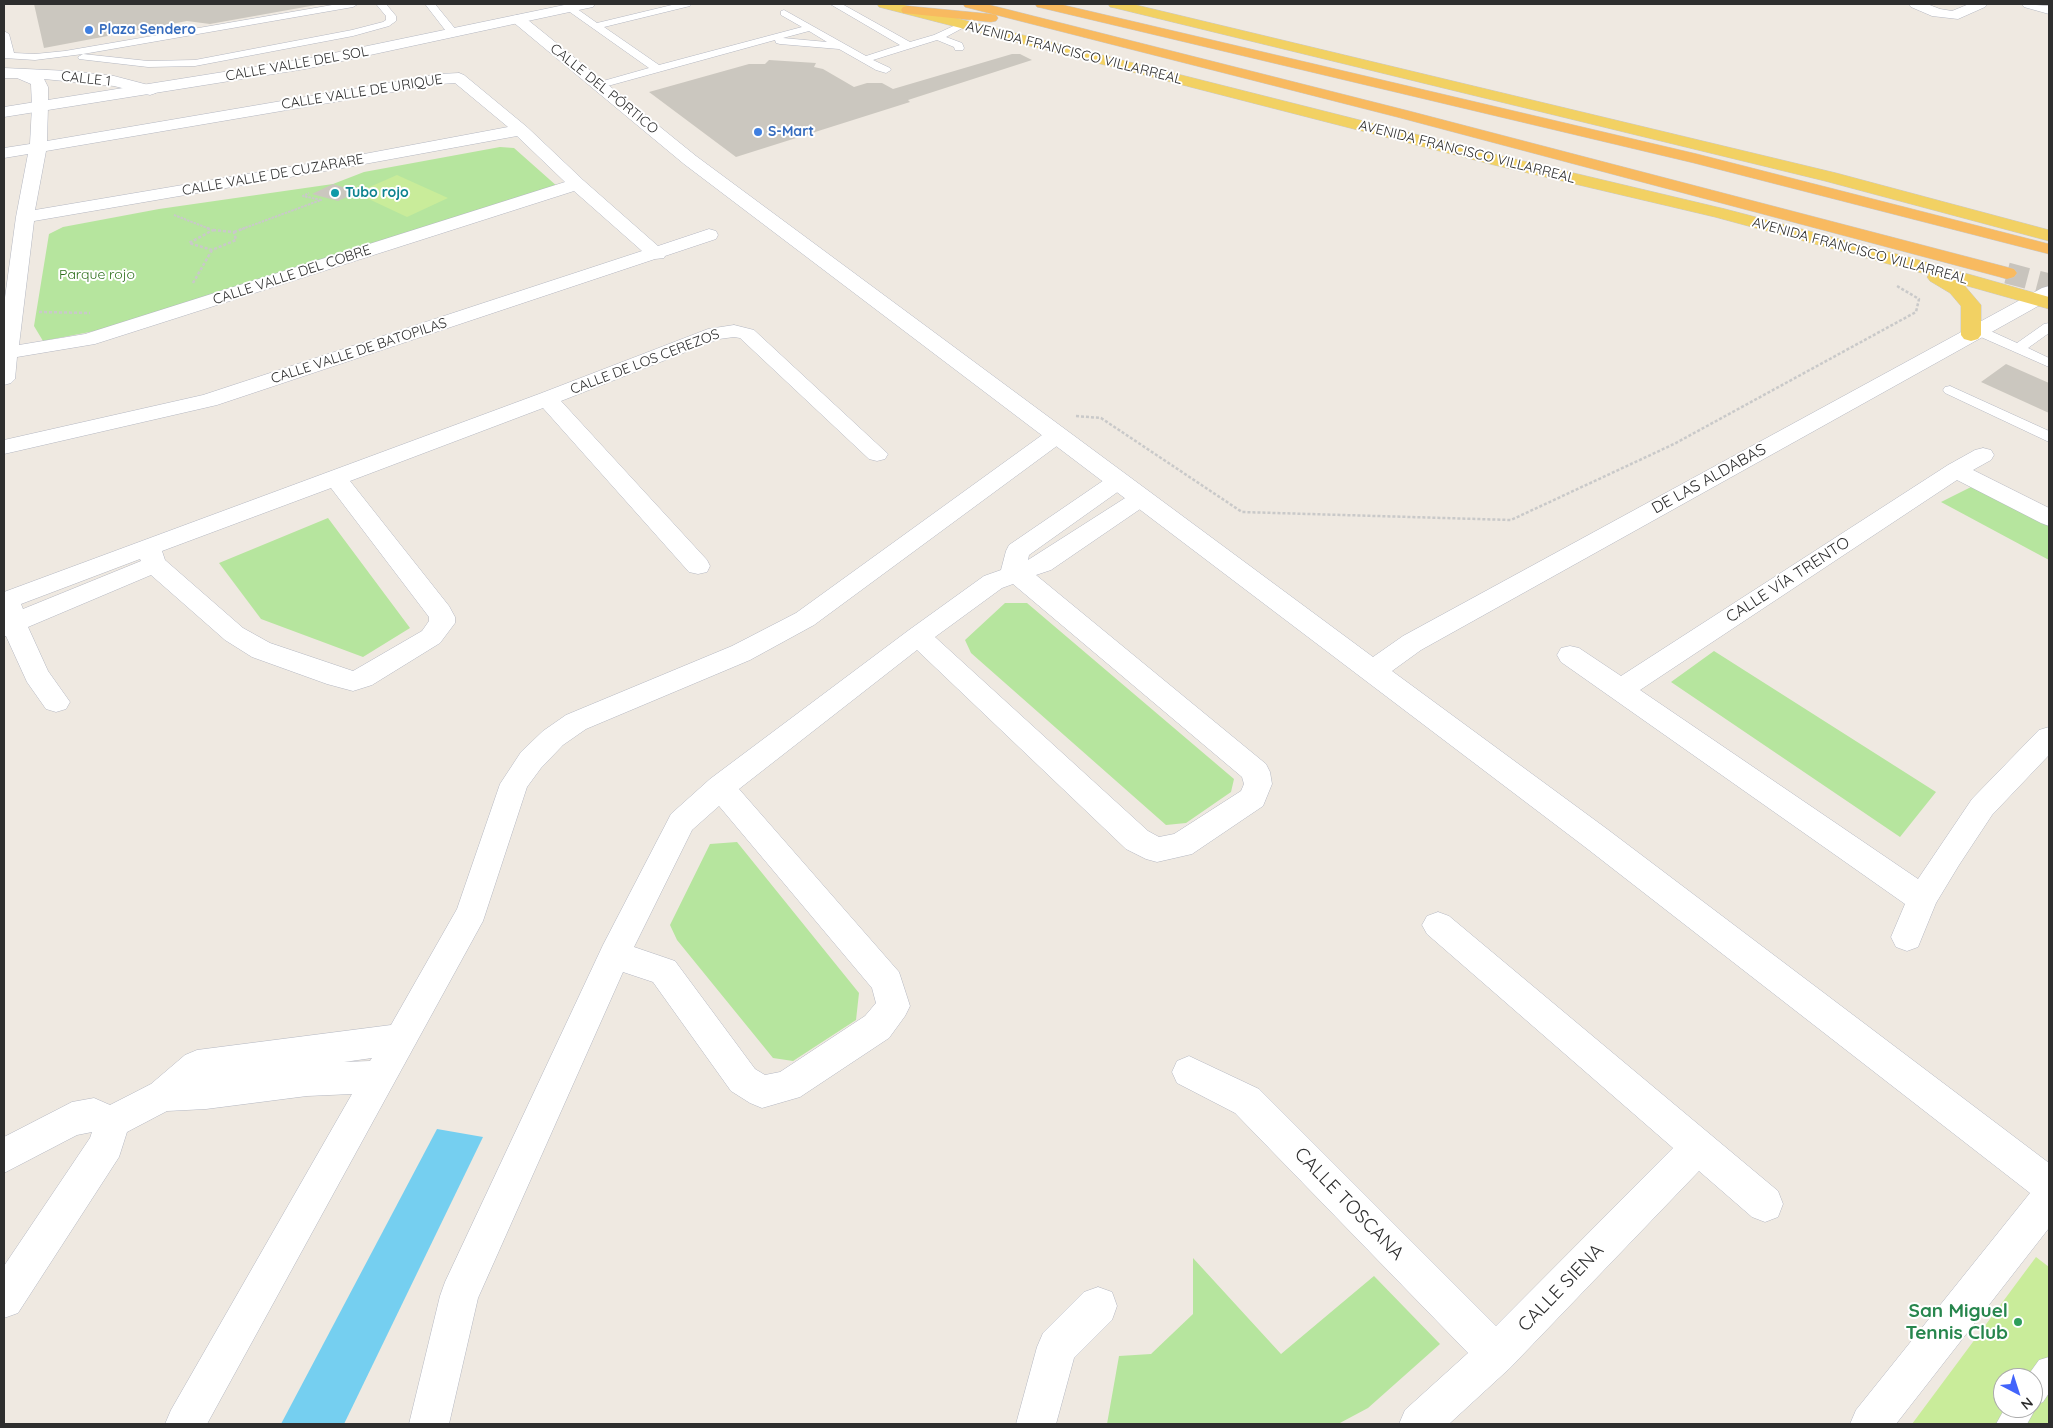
<!DOCTYPE html>
<meta charset="utf-8">
<style>
body{margin:0}
#map{position:relative;width:2053px;height:1428px;overflow:hidden;background:#efe9e1;font-family:Quicksand,sans-serif}
canvas{display:block}
.frame{position:absolute;inset:0;border:5px solid #2e2e2e;pointer-events:none}
.north{position:absolute;left:1993px;top:1368px;width:50px;height:50px;box-sizing:border-box;background:#fff;border:1px solid #ababab;border-radius:50%;rotate:140deg;font-size:14px;font-weight:700;line-height:20px;text-align:center;color:#2e2e2e}
.north::after{content:'';display:block;margin:auto;width:18px;height:22px;background:#4264fb;clip-path:polygon(50% 0,100% 100%,50% 72%,0 100%)}
</style>
<div id="map">
<canvas width="2053" height="1428"></canvas>
<div class="frame"></div>
<div class="north">N</div>
</div>
<script>
const ctx = document.querySelector('canvas').getContext('2d');
ctx.lineJoin = 'round';
function fillPath(path, color) { ctx.fillStyle = color; ctx.fill(path, 'evenodd'); }
const shape = rows => new Path2D(rows.map(r => 'M' + r).join(''));
function trace(path, color, width, dash) { ctx.strokeStyle = color; ctx.lineWidth = width; ctx.lineCap = dash ? 'butt' : 'round'; ctx.setLineDash(dash || []); ctx.stroke(path); }
function label(font, color, halo, rows, align = 'center') {
  ctx.font = font + ' Quicksand,sans-serif'; ctx.lineWidth = 4; ctx.setLineDash([]); ctx.textBaseline = 'middle'; ctx.strokeStyle = halo; ctx.fillStyle = color; for (const [text, x, y, turn = 0] of rows) {
    ctx.save(); ctx.translate(x, y); ctx.rotate((+turn || 0) * Math.PI / 180); ctx.textAlign = isNaN(turn) ? turn : align; if (halo) ctx.strokeText(text, 0, 0); ctx.fillText(text, 0, 0); ctx.restore();
  }
}
fillPath(shape([
 [500,147,514,148,558,187,100,330,43,341,34,326,49,234,63,227,159,209,333,184,364,172],
 [1977,484,2049,520,2049,560,1941,502],
 [328,518,410,628,363,657,261,619,219,563],
 [1005,603,1027,603,1234,779,1231,792,1186,823,1166,825,971,653,965,640],
 [1714,651,1936,792,1900,837,1671,682],
 [737,842,859,993,856,1020,793,1061,773,1058,677,940,670,925,710,844],
 [1193,1258,1281,1354,1374,1276,1440,1344,1368,1408,1338,1424,1107,1424,1119,1356,1151,1354,1193,1314]
]), '#b6e59e');
fillPath(shape([
 [397,175,448,198,407,217,356,193],
 [2036,1257,2049,1267,2049,1424,1912,1424],
 [2003,1378,2033,1378,2033,1408,2003,1408]
]), '#c9ec9a');
fillPath(shape([
 [437,1129,483,1137,344,1424,281,1424]
]), '#75cff0');
fillPath(shape([
 [34,4,316,4,316,5,210,24,187,21,44,48],
 [1012,54,1020,54,1032,60,908,100,910,102,736,157,649,92,749,64,765,64,769,60,816,63,814,67,823,69,854,87,867,83,882,83,893,89],
 [333,184,358,192,338,201,312,194],
 [2006,364,2049,383,2049,413,1981,382]
]), '#cbc7bf');
trace(shape([
 [2007,273,2049,284]
]), '#c8c4bd', 21, [21, 11]);
const service = shape([
 [338,4,358,4,353,7,83,54,148,61,195,60,352,30,383,22,386,20,386,16,376,4,386,4,396,16,396,21,389,26,353,36,195,66,148,67,79,59,78,57,83,54,35,60,4,58,4,31,9,34,14,53,35,54,65,51,338,4],
 [425,4,435,4,457,31,457,35,449,35,425,4],
 [676,4,692,4,690,6,604,27,659,65,802,27,781,15,781,11,784,10,866,56,900,45,830,4,842,4,910,42,934,35,960,23,966,23,968,25,946,37,962,43,964,48,963,50,955,50,954,47,937,40,873,60,890,68,891,70,886,73,876,70,839,49,780,44,776,43,775,40,604,87,596,87,595,85,596,83,649,68,567,10,567,6,573,6,597,23,676,4],
 [809,31,827,42,783,38,809,31],
 [2049,323,2049,333,2028,348,2049,358,2049,367,1974,334,1972,331,1974,328,1984,328,2017,343,2044,324,2049,323],
 [1950,386,2049,431,2049,442,1945,393,1943,390,1945,387,1950,386],
 [2049,1357,2049,1393,2043,1402,2035,1405,2036,1408,2027,1424,1996,1424,2005,1408,2033,1408,2033,1378,2026,1378,2039,1360,2049,1357]
]);
const minor = shape([
 [1909,4,1927,4,1940,9,1952,11,1969,4,1987,4,1985,7,1958,19,1932,16,1911,7,1909,4],
 [2022,4,2049,6,2049,14,2024,7,2022,4],
 [459,73,464,75,527,127,583,180,658,246,709,229,716,231,718,235,716,239,665,256,664,258,655,259,217,405,4,454,4,440,203,395,642,251,574,191,95,344,17,357,15,379,11,383,4,385,4,305,16,217,28,154,4,158,4,148,30,144,32,106,34,103,46,103,48,106,47,141,440,74,459,73],
 [455,83,508,127,348,157,35,210,46,151,440,84,455,83],
 [517,136,565,182,85,334,19,345,34,221,348,167,517,136],
 [734,325,754,330,888,454,885,459,877,461,869,459,740,338,734,337,719,339,561,401,707,560,710,566,707,572,698,574,689,572,543,408,350,481,449,606,455,617,455,623,440,643,372,685,353,691,327,684,252,657,225,640,151,575,28,627,48,671,70,702,66,709,56,712,46,709,27,682,6,636,4,636,4,592,539,394,708,329,734,325],
 [331,488,429,617,429,621,422,631,353,671,270,643,243,628,165,560,162,551,331,488],
 [140,559,141,561,23,609,21,604,140,559],
 [1057,428,1065,430,1068,435,1065,440,814,625,750,660,586,729,563,745,541,768,527,787,483,921,207,1424,165,1424,171,1410,352,1094,307,1096,206,1109,167,1111,127,1132,119,1157,18,1313,4,1318,4,1266,90,1138,92,1132,77,1135,4,1173,4,1137,72,1102,94,1098,110,1105,151,1084,185,1055,197,1050,391,1025,457,909,500,784,521,752,543,731,566,715,732,646,796,613,1049,430,1057,428],
 [372,1058,370,1061,344,1062,372,1058],
 [1983,448,1991,450,1994,455,1991,460,1973,470,2049,508,2049,526,2041,523,1957,480,1640,690,1918,879,1972,799,2039,730,2049,727,2049,755,1992,815,1959,865,1936,903,1918,947,1907,951,1896,947,1891,937,1905,904,1561,662,1557,655,1561,648,1570,646,1579,648,1621,676,1948,465,1975,450,1983,448],
 [1118,474,1126,476,1130,481,1126,486,1029,555,1028,560,1133,493,1141,491,1149,493,1153,498,1149,503,1051,570,1036,575,1266,764,1270,772,1272,784,1263,806,1192,854,1157,862,1146,859,1126,849,917,650,739,789,899,972,910,1006,905,1016,889,1038,800,1097,762,1108,750,1103,731,1091,653,982,623,972,478,1298,449,1424,409,1424,440,1296,445,1282,603,945,671,814,710,779,909,630,984,576,1001,570,1006,551,1009,545,1110,476,1118,474],
 [1013,584,1242,777,1244,784,1241,791,1174,834,1159,837,1148,831,935,637,1002,588,1013,584],
 [719,806,872,988,876,1003,865,1016,780,1072,765,1075,755,1069,675,961,634,947,692,830,719,806],
 [1438,912,1449,916,1778,1191,1783,1204,1778,1217,1765,1222,1752,1217,1699,1171,1510,1368,1449,1424,1399,1424,1405,1410,1468,1353,1235,1113,1177,1083,1172,1072,1177,1061,1189,1056,1259,1089,1496,1326,1673,1148,1427,934,1422,925,1427,916,1438,912],
 [1098,1287,1112,1292,1117,1306,1112,1320,1074,1358,1056,1424,1016,1424,1037,1347,1043,1333,1084,1292,1098,1287]
]);
const tertiary = shape([
 [518,15,523,16,696,156,1373,657,1403,636,2042,288,2049,286,2049,300,1421,650,1392,671,1607,829,2049,1163,2049,1228,1896,1424,1850,1424,1856,1410,2030,1193,1585,847,684,164,513,22,511,19,513,16,518,15],
 [4,68,69,71,114,76,156,87,158,90,156,93,150,95,114,86,44,79,48,87,48,106,46,109,40,111,34,109,32,106,31,84,17,78,4,78,4,68]
]);
const secondary = shape([
 [569,4,595,4,593,7,588,8,305,69,4,117,4,107,305,59,569,4]
]);
const primary = shape([
 [877,4,900,4,1502,156,1725,209,1908,257,2049,297,2049,309,1964,285,1981,305,1981,335,1978,339,1971,341,1964,339,1961,335,1961,306,1950,293,1930,281,1927,277,1929,275,1715,217,1494,165,879,7,877,4],
 [1108,4,1132,4,1836,173,2049,230,2049,241,1825,181,1115,8,1110,7,1108,4]
]);
const trunk = shape([
 [963,4,986,4,1409,111,2014,269,2017,273,2014,277,2007,279,2000,277,1397,117,965,7,963,4],
 [1035,4,1059,4,1697,154,2049,244,2049,254,1694,163,1042,8,1037,7,1035,4],
 [908,6,991,14,996,15,998,18,996,21,991,22,903,13,901,10,903,7,908,6]
]);
trace(service, '#b4b7c1', 1);
trace(minor, '#b4b7c1', 1);
trace(tertiary, '#b4b7c1', 1);
trace(secondary, '#b4b7c1', 1);
trace(primary, '#c9c9c9', 1);
trace(trunk, '#c9c9c9', 1);
trace(shape([
 [174,215,210,229],
 [242,229,321,200,303,196,309,193]
]), '#c9c9c9', 2, [2.5, 1]);
trace(shape([
 [207,228,212,230],
 [213,230,234,232,236,240,212,250,189,243,213,230],
 [234,232,245,228],
 [193,283,212,250],
 [39,312,90,313],
 [1076,416,1101,418,1242,512,1511,520,1674,444,1916,312,1919,299,1897,286]
]), '#c9c9c9', 2.5, [3, 2]);
fillPath(service, '#fff');
fillPath(minor, '#fff');
fillPath(tertiary, '#fff');
fillPath(secondary, '#fff');
fillPath(primary, '#f2d163');
fillPath(trunk, '#f8ba60');
for (const [x, y, r, color] of [
 [89,30,5,"#3f7fe0"],
 [758,132,5,"#3f7fe0"],
 [335,193,5,"#0f9aa8"],
 [2018,1322,5,"#2e9e5b"]
]) { const dot = new Path2D(); dot.arc(x, y, r, 0, 2 * Math.PI); ctx.fillStyle = color; ctx.fill(dot); trace(dot, '#fff', 2); }
label('bold 14px', '#366cbe', '#fff', [
 ["Plaza Sendero",99,30],
 ["S-Mart",768,132]
], 'left');
label('14px', '#2e2e2e', '#fff', [
 ["AVENIDA FRANCISCO VILLARREAL",1074,53,14],
 ["CALLE VALLE DEL SOL",297,64,-10],
 ["CALLE 1",86,79,6],
 ["CALLE DEL PÓRTICO",604,89,39],
 ["CALLE VALLE DE URIQUE",362,92,-9],
 ["AVENIDA FRANCISCO VILLARREAL",1467,152,14],
 ["CALLE VALLE DE CUZARARE",273,175,-10],
 ["AVENIDA FRANCISCO VILLARREAL",1860,251,15],
 ["CALLE VALLE DEL COBRE",292,275,-18],
 ["CALLE VALLE DE BATOPILAS",359,351,-18],
 ["CALLE DE LOS CEREZOS",645,362,-21]
]);
label('bold 14px', '#0d838f', '#fff', [
 ["Tubo rojo",345,193]
], 'left');
label('14px', '#2c6e1b', '#fff', [
 ["Parque rojo",97,275]
]);
label('16px', '#2e2e2e', '#fff', [
 ["DE LAS ALDABAS",1709,479,-29],
 ["CALLE VÍA TRENTO",1788,580,-33]
]);
label('19px', '#2e2e2e', '#fff', [
 ["CALLE TOSCANA",1349,1204,46],
 ["CALLE SIENA",1561,1288,-46]
]);
label('bold 19px', '#27864d', '#fff', [
 ["San Miguel",2008,1311],
 ["Tennis Club",2008,1333]
], 'right');
</script>
